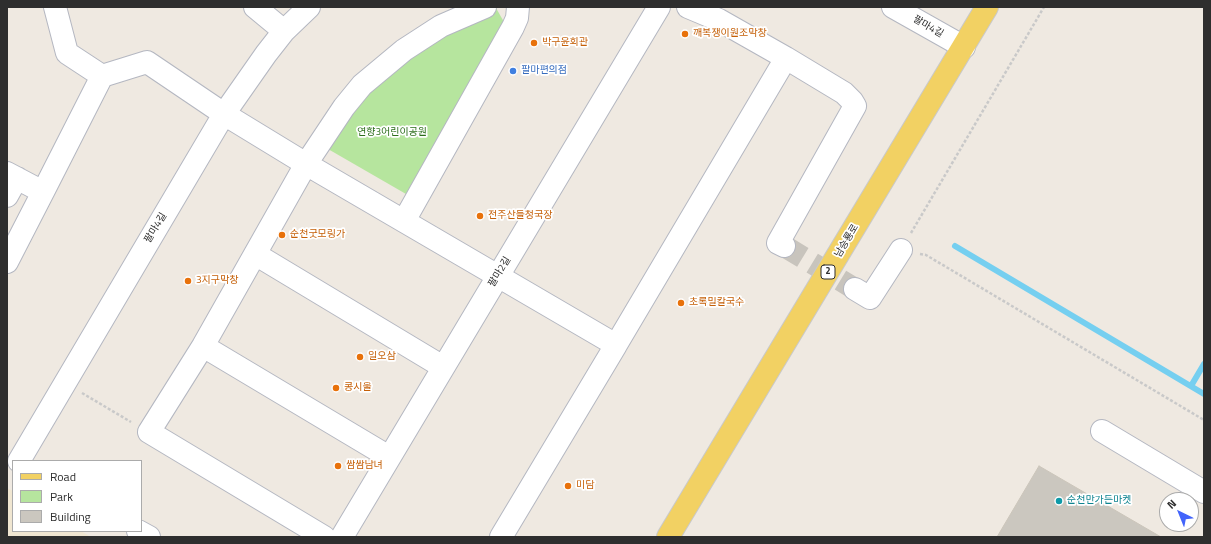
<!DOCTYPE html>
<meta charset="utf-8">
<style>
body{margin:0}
#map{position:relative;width:1211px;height:544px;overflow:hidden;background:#efe9e1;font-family:"Titillium Web",sans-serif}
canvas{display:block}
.frame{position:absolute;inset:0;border:8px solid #2e2e2e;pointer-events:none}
.legend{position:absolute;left:12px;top:460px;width:130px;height:72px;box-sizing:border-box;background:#fff;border:1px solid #ababab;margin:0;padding:5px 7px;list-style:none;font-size:12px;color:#2e2e2e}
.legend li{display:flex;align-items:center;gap:8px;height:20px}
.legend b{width:20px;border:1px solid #ababab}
.north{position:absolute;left:1159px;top:492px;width:40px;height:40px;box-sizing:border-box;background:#fff;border:1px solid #ababab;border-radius:50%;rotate:317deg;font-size:11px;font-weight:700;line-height:16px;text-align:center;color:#2e2e2e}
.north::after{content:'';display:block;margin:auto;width:14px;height:18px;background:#4264fb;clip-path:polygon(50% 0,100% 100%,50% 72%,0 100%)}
</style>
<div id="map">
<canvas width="1211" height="544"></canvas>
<div class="frame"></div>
<ul class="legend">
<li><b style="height:5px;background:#f2d163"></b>Road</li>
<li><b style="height:11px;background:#b6e59e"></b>Park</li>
<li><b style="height:11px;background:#cbc7bf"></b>Building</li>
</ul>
<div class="north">N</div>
</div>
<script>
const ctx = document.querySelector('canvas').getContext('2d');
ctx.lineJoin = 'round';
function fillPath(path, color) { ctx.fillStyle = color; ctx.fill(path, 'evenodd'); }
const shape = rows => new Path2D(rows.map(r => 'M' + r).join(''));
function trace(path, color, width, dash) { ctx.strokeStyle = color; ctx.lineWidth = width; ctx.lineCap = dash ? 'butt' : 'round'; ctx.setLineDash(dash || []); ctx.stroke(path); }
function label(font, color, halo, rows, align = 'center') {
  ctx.font = font + ' "Titillium Web","Noto Sans KR",sans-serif'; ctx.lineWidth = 3.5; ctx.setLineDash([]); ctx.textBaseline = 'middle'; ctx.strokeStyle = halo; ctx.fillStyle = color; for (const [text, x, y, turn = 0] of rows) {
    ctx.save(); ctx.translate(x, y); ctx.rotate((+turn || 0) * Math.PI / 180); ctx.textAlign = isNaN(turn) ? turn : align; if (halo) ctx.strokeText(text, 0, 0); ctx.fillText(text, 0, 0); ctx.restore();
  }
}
fillPath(shape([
 [7,488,13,491,13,531,81,531,91,537,7,537]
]), '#f0e6d1');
fillPath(shape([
 [496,8,504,22,406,194,328,149,344,123,371,90,424,44]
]), '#b6e59e');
trace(shape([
 [955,246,1204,394],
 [1191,386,1204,364]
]), '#75cff0', 6);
const building = shape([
 [1039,466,1161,537,997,537,1039,466]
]);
fillPath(building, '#cbc7bf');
trace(building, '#cbc5ba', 1);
trace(shape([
 [784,246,855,289]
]), '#c8c4bd', 22, [22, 11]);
const minor = shape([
 [55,7,67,53,102,76],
 [255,7,284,31],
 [893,7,964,47],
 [7,173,43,192,7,262],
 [43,192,102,76,147,62,224,114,306,164,616,345,501,537],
 [7,196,17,178],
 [404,221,513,27,517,18,518,7],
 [784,246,778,243,855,106,852,101,844,93,786,58],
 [255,254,443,367],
 [855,289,870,298,901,250],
 [616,345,786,58,719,20,688,7],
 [203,346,389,457],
 [1102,431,1204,492],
 [19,461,224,114,266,54,284,31,309,7],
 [138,531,149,537],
 [324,537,149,432,203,346,306,164,344,107,362,85,404,50,441,26,485,7],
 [342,537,659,7]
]);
const major = shape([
 [668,537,987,7]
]);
trace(minor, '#b4b7c1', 24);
trace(major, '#c9c9c9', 24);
trace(shape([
 [911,233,1044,7],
 [920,254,926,255,1204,420],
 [82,393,131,422]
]), '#c9c9c9', 2.5, [3, 2]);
trace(minor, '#fff', 22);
trace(major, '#f2d163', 22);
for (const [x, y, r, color] of [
 [685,34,4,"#e8710a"],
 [534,43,4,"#e8710a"],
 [513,71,4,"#3f7fe0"],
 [480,216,4,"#e8710a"],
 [282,235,4,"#e8710a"],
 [188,281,4,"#e8710a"],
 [681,303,4,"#e8710a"],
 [360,357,4,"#e8710a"],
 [336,388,4,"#e8710a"],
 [338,466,4,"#e8710a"],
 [568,486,4,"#e8710a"],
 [1059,501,4,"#0f9aa8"]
]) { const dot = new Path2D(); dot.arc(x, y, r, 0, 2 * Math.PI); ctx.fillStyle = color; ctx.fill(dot); trace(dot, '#fff', 1.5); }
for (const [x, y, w] of [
 [828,272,14]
]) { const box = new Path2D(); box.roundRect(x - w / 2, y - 7, w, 14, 3); ctx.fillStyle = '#fff'; ctx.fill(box); trace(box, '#2e2e2e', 1); }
label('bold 9px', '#2e2e2e', null, [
 ["2",828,272]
]);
label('10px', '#2e2e2e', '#fff', [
 ["팔마4길",928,27,30],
 ["팔마4길",156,228,-59],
 ["남승룡로",847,241,-59],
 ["팔마2길",500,272,-59]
]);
label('10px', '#c56008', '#fff', [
 ["깨복쟁이원조막창",693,34],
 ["박구윤회관",542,43],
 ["전주산들청국장",488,216],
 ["순천굿모링가",290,235],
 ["3지구막창",196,281],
 ["초록밀칼국수",689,303],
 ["일오삼",368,357],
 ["콩시울",344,388],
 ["쌈쌈남녀",346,466],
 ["미담",576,486]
], 'left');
label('10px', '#366cbe', '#fff', [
 ["팔마편의점",521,71]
], 'left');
label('10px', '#2c6e1b', '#fff', [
 ["연향3어린이공원",392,133]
]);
label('10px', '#0d838f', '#fff', [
 ["순천만가든마켓",1067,501]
], 'left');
</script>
